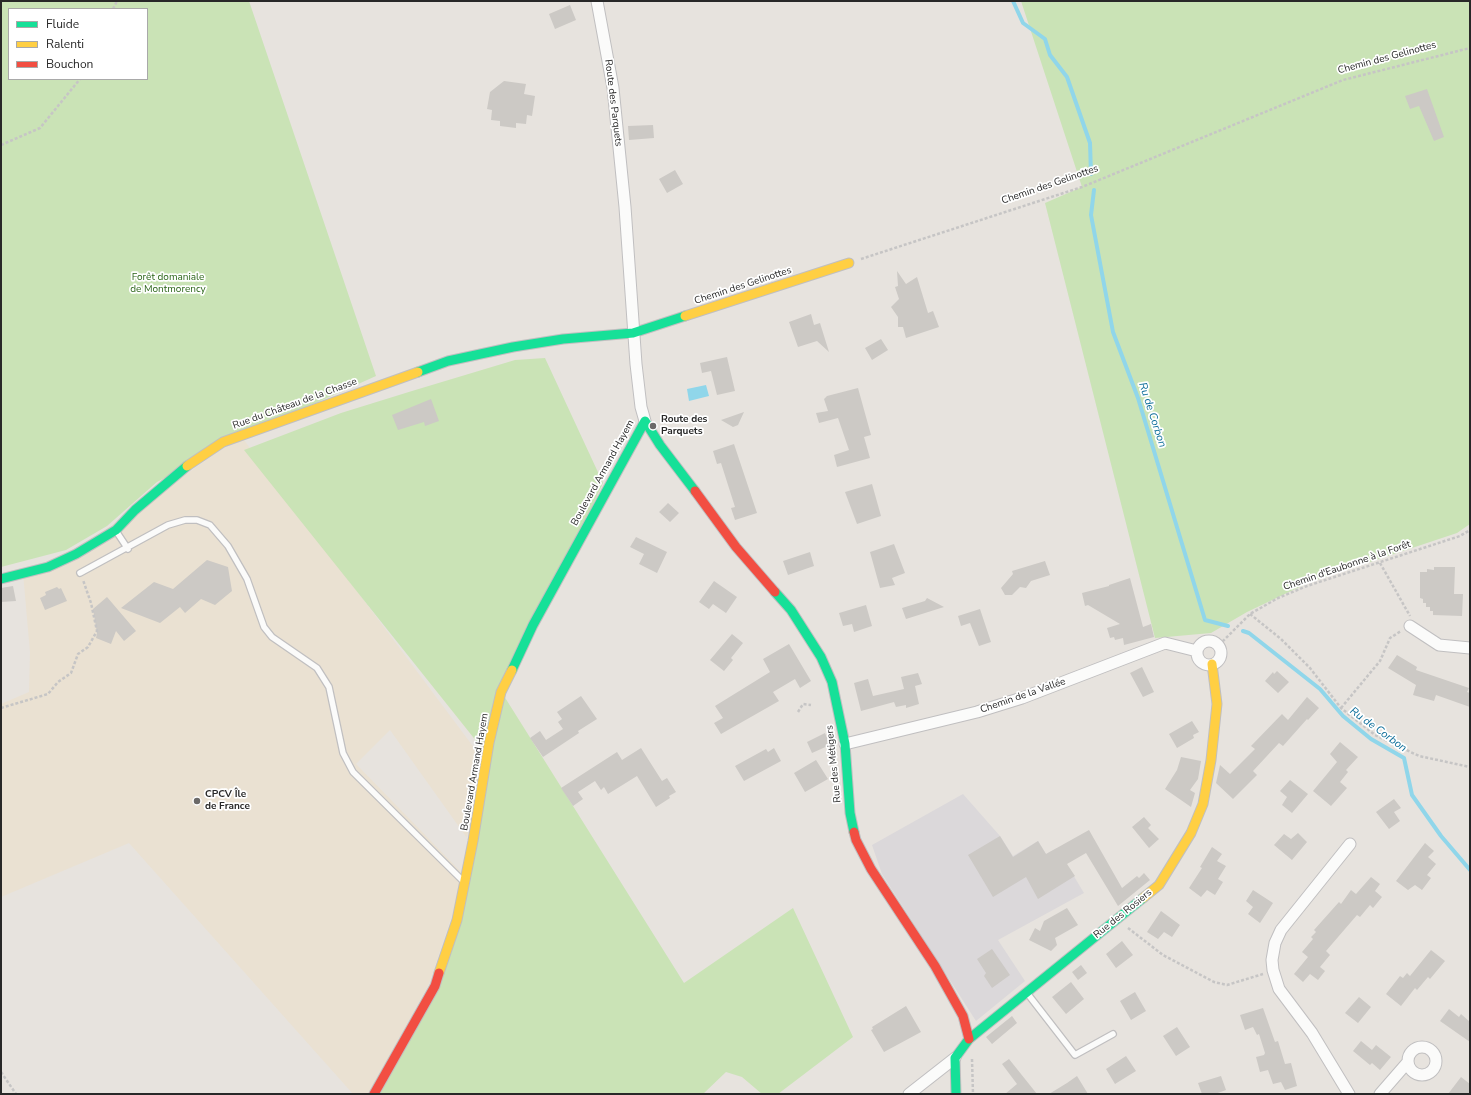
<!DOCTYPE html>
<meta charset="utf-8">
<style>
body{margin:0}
#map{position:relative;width:1471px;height:1095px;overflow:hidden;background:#e7e3de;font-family:"Nunito Sans",sans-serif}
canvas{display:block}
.frame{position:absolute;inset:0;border:2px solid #282828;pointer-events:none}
.legend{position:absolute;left:8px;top:8px;width:140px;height:72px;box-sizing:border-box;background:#fff;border:1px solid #a9a9a9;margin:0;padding:5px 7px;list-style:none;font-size:12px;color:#282828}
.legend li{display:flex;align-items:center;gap:8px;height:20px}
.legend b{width:20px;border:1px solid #a9a9a9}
</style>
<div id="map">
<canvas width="1471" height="1095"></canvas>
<div class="frame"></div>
<ul class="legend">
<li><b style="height:5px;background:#16e098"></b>Fluide</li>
<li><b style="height:5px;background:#ffcf43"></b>Ralenti</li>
<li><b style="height:5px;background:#f24e42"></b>Bouchon</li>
</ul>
</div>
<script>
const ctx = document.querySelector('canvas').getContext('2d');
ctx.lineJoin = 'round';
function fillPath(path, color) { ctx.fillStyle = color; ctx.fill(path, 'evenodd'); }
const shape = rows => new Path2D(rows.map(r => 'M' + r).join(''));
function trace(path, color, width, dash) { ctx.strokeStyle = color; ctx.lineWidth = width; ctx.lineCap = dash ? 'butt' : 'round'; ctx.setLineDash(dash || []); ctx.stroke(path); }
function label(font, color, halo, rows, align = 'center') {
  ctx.font = font + ' "Nunito Sans",sans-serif'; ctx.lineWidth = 3.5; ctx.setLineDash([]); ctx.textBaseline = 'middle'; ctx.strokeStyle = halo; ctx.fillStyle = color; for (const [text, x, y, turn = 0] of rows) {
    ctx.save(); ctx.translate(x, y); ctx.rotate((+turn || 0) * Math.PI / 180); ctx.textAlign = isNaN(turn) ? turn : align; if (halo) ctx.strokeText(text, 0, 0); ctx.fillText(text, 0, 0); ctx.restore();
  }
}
fillPath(shape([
 [963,794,1000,836,1013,856,1038,841,1046,854,1057,848,1084,893,998,940,1025,981,976,1021,882,874,872,845]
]), '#dbd8da');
fillPath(shape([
 [241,436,481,757,467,838,390,730,356,764,462,873,460,891,429,984,368,1094,353,1094,129,843,1,897,1,704,29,692,30,652,23,573,48,567,135,510]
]), '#eae1d2');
fillPath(shape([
 [1,1,249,1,376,376,258,429,157,482,107,526,66,550,1,567],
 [9,9,147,9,147,79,9,79],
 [1021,1,1470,1,1470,524,1457,533,1310,582,1247,612,1211,633,1155,638,1045,203,1082,187],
 [545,358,603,483,481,747,244,450,341,413,412,391,515,360],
 [504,696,684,983,793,908,853,1037,778,1094,762,1094,742,1077,726,1072,703,1094,380,1094,439,986]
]), '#cae3b6');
fillPath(shape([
 [706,385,709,396,689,401,687,389]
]), '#90d6ea');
trace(shape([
 [1013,1,1023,23,1045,39,1050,55,1067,77,1090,143,1091,174],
 [1094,190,1091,215,1113,332,1138,398,1205,620,1228,626],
 [1243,631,1249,633,1320,689,1343,716,1371,739,1404,758,1412,795,1441,836,1470,870]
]), '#90d6ea', 4);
fillPath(shape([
 [570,5,576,20,555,29,549,14],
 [504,81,526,84,524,94,535,96,532,116,527,115,526,124,516,123,516,128,500,126,500,121,491,120,492,110,487,109,490,92],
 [1427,89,1444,137,1434,141,1419,106,1410,109,1405,96],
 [653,125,654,138,629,140,628,126],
 [675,170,683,184,667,193,659,179],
 [897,271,906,284,917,277,928,313,933,311,939,327,906,338,903,327,898,327,898,317,891,307,899,299,895,287,898,286],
 [811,314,814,325,820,323,829,352,817,341,798,347,789,322],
 [881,339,888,350,872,360,865,348],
 [727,357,735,391,717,395,711,371,702,373,700,363],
 [858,388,871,435,864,437,870,458,837,467,834,455,849,450,838,418,819,423,816,413,828,411,824,399,827,396],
 [431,399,439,421,425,426,424,422,398,430,392,415],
 [744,412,738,425,733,427,721,420],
 [734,444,757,513,735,520,731,508,735,507,721,463,717,464,713,451],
 [872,484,881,516,857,524,845,492],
 [668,503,679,513,670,522,659,512],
 [636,537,667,552,657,573,639,564,644,554,630,547],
 [894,544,905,573,892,578,895,585,880,588,870,552],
 [810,552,814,566,788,575,783,561],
 [207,560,228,567,232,591,215,605,201,599,185,613,180,607,160,623,121,608,154,582,173,589],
 [1045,561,1050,575,1031,581,1026,588,1020,587,1012,595,1005,595,1001,588,1013,574,1012,571],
 [1434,567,1455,567,1454,594,1463,594,1462,616,1433,615,1433,611,1430,611,1430,607,1426,607,1426,603,1423,603,1423,599,1420,598,1420,572,1427,572,1427,569,1434,570],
 [1130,578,1143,627,1151,624,1154,637,1124,645,1123,638,1115,640,1114,637,1110,638,1107,628,1120,624,1088,605,1085,606,1082,593,1109,586,1109,585],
 [714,581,737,597,726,613,713,604,709,609,699,602],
 [13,586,16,601,1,602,1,588],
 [57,587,59,589,61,588,67,601,45,610,40,598,46,595,45,592],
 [107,597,136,631,124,641,116,631,111,644,96,638,97,633,93,609],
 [927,598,944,607,906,619,902,608,925,601],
 [866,605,872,626,854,632,852,624,843,626,839,613],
 [980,609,991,642,979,646,970,623,961,626,958,616],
 [732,634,743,643,731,658,733,660,724,671,710,660],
 [789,644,811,681,800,688,795,679,773,692,779,701,721,734,714,723,723,718,715,706,770,672,763,659],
 [1397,655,1417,667,1416,670,1469,688,1467,692,1470,693,1470,707,1436,695,1434,701,1413,695,1416,685,1388,668],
 [1142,667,1154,692,1143,697,1130,673],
 [1277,671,1289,682,1278,693,1265,681,1273,672,1274,674],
 [918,673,922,684,915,686,919,704,906,708,906,705,896,707,894,702,861,711,854,683,868,679,873,696,904,689,901,677],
 [581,696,597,719,578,731,579,733,543,757,530,738,540,731,546,740,563,729,558,722,562,719,557,712],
 [1307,697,1319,708,1308,720,1307,719,1283,746,1279,743,1253,771,1257,775,1233,799,1216,783,1220,765,1230,774,1255,749,1251,746,1282,714,1288,720],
 [1192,721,1199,732,1193,735,1194,738,1177,748,1169,734],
 [825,733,830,745,812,753,807,742],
 [1340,742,1358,757,1346,770,1348,772,1340,782,1347,788,1331,806,1313,791,1337,762,1330,754],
 [641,748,662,781,667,778,676,792,669,796,670,798,656,807,637,776,608,794,604,787,601,790,595,781,578,792,583,799,573,806,561,788,617,752,622,760],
 [774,748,781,761,744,781,735,766,766,749,768,752],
 [1181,757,1201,761,1198,779,1190,790,1195,793,1191,807,1165,789,1177,770],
 [816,760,828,779,805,792,794,773],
 [1290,780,1308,794,1292,813,1282,805,1287,797,1280,791],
 [1394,799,1401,808,1394,812,1400,821,1389,829,1376,812],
 [1144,817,1151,825,1148,828,1159,839,1149,848,1132,827],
 [1089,830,1122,888,1137,876,1139,878,1144,873,1150,880,1118,906,1086,853,1067,864,1075,876,1038,899,1026,877,993,897,968,855,1000,836,1013,857,1038,841,1046,854],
 [1298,833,1307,842,1292,860,1274,845,1284,834,1291,839],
 [1425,843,1434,851,1428,857,1436,864,1427,875,1431,878,1422,890,1415,885,1408,890,1396,881],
 [1212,847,1222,854,1217,861,1226,866,1218,879,1223,882,1215,895,1207,890,1201,897,1189,888,1202,868,1200,867],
 [1371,877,1380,884,1375,891,1382,897,1373,908,1370,905,1360,917,1357,915,1326,951,1330,955,1320,967,1325,971,1318,980,1310,974,1303,982,1294,974,1308,957,1302,952,1313,939,1311,937,1316,932,1314,930,1339,902,1341,904,1351,890,1356,894],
 [1253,890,1273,903,1260,923,1248,914,1253,907,1246,901],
 [1067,908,1078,925,1055,938,1057,945,1051,951,1029,940,1035,928,1040,931,1044,921],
 [1161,911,1180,925,1172,937,1164,932,1158,939,1147,932],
 [1122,941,1133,955,1116,968,1106,954],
 [992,949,1010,975,992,988,984,976,986,973,977,959],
 [1431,950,1445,961,1430,979,1428,977,1417,990,1415,988,1401,1006,1386,994,1400,976,1403,978,1407,973,1410,976],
 [1081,965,1087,973,1078,980,1072,972],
 [1071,982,1084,999,1066,1014,1052,997],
 [1135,992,1146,1011,1131,1020,1120,1001],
 [1359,997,1371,1007,1358,1023,1345,1013],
 [906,1006,921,1032,884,1052,871,1030,873,1029,872,1027],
 [1263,1008,1275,1042,1278,1041,1285,1064,1291,1063,1297,1086,1285,1090,1281,1082,1273,1084,1268,1070,1260,1072,1256,1057,1264,1055,1265,1053,1259,1034,1257,1035,1253,1027,1245,1030,1240,1015],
 [1449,1009,1459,1017,1461,1014,1470,1022,1470,1042,1440,1021],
 [1012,1016,1017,1023,992,1044,986,1037],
 [1177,1027,1190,1047,1176,1056,1163,1036],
 [1361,1041,1372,1050,1376,1045,1391,1057,1380,1070,1372,1063,1370,1065,1353,1051],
 [1126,1056,1136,1071,1115,1084,1106,1069],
 [1009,1059,1037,1094,1005,1094,1017,1084,1002,1064],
 [1077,1076,1088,1094,1049,1094,1067,1083],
 [1221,1076,1226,1090,1215,1094,1202,1094,1198,1083],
 [1461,1077,1470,1084,1470,1094,1448,1094]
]), '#ccc9c5');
const lane = shape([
 [116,531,128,549],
 [80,573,168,525,185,520,197,520,210,525,228,546,247,579,264,627,272,637,317,668,329,687,343,753,353,772,462,880],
 [1027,993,1075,1055,1113,1034]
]);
const street = shape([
 [597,1,613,88,625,207,636,364,641,407,645,421],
 [1410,626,1439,645,1470,648],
 '1197 653a12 12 0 1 1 24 0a12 12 0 1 1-24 0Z',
 [845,744,977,712,1022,698,1165,643,1197,651],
 '1408 1061a14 14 0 1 1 28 0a14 14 0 1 1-28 0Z',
 [909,1094,955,1058],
 [1349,1094,1312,1033,1279,989,1273,970,1272,960,1275,943,1281,930,1350,844],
 [1380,1094,1407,1063]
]);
const fast = shape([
 [418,372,448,361,513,347,563,339,633,333,685,316],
 [1,579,48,567,76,554,116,530,135,510,187,466],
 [775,592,791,610,821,657,832,682,845,744,850,813,854,832],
 [512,670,533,625,645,421,660,445,695,491],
 [956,1094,955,1058,969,1039,1143,898]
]);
const slow = shape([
 [685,316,849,263],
 [187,466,223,442,418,372],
 [1143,898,1159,885,1191,833,1203,804,1211,760,1217,704,1212,664],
 [439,973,457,920,473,841,489,743,501,692,512,670]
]);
const jam = shape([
 [695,491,736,547,775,592],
 [854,832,856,840,871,869,935,966,963,1016,969,1039],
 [374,1094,435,986,439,973]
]);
trace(lane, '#c0bfc0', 8);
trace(street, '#c0bfc0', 13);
trace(fast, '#c0bfc0', 11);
trace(slow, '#c0bfc0', 11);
trace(jam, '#c0bfc0', 11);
trace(shape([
 [113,9,117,1],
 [1,145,40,128,80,79],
 [861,259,1082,187,1343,80,1470,48],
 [1380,563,1410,616],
 [1250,614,1281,639,1310,668,1341,708,1375,735,1419,756,1470,767],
 [1219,645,1250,614,1278,598,1307,586,1460,536,1470,530],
 [1,708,48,694,58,682,71,673,78,654,88,647,97,631,91,603,83,580],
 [1341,708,1380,661,1390,638,1401,631],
 [798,712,803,704,811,705],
 [1128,928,1163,955,1214,982,1227,985,1263,974],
 [972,1059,973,1094],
 [1,1072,16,1094]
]), '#c6c5c5', 2.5, [3, 2]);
trace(lane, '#fbfbfa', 5.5);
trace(street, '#fbfbfa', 11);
trace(fast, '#16e098', 9);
trace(slow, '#ffcf43', 9);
trace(jam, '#f24e42', 9);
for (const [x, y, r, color] of [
 [653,426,4,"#6b6968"],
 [197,801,4,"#6b6968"]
]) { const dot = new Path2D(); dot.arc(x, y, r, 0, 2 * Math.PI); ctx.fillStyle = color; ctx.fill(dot); trace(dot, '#fff', 1.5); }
label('10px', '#282828', '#fff', [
 ["Chemin des Gelinottes",1387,58,-15],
 ["Route des Parquets",613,103,83],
 ["Chemin des Gelinottes",1050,185,-19],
 ["Chemin des Gelinottes",743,286,-18],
 ["Rue du Château de la Chasse",295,404,-20],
 ["Boulevard Armand Hayem",603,473,-61],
 ["Chemin d'Eaubonne à la Forêt",1347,566,-19],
 ["Chemin de la Vallée",1023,696,-19],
 ["Rue des Métigers",834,764,-96],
 ["Boulevard Armand Hayem",475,772,-80],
 ["Rue des Rosiers",1123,914,-39]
]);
label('10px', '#2b6519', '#fff', [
 ["Forêt domaniale",168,278],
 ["de Montmorency",168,290]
]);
label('bold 10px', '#282828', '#fff', [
 ["Route des",661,420],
 ["Parquets",661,432],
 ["CPCV Île",205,795],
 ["de France",205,807]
], 'left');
label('italic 11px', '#0c6d99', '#fff', [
 ["Ru de Corbon",1152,415,72],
 ["Ru de Corbon",1378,730,36]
]);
</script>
